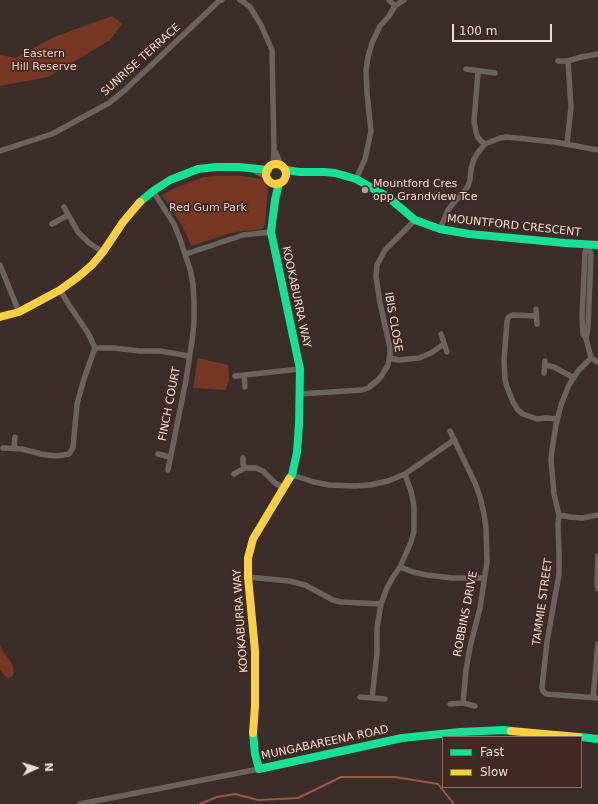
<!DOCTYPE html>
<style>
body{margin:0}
#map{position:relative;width:598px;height:804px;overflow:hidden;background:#3b2d29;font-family:"DejaVu Sans",sans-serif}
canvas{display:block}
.legend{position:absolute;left:442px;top:736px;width:140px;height:52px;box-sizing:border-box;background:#432921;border:1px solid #87716a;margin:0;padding:5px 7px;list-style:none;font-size:12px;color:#eeddd7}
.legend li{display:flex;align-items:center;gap:8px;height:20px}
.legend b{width:20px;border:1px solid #87716a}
.north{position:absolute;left:16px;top:748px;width:40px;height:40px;-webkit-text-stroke:3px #432921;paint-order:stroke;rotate:86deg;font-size:11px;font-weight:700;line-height:16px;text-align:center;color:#eeddd7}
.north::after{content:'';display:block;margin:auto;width:14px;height:18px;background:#eeddd7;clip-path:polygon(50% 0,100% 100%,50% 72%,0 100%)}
.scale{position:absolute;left:452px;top:24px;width:100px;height:18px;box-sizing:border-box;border:2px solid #eeddd7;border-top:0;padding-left:5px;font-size:12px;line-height:14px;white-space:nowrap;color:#eeddd7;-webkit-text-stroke:3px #432921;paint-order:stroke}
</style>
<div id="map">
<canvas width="598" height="804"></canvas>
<ul class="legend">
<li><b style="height:5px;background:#16e098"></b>Fast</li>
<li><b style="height:5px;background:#ffcf43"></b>Slow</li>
</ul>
<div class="north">N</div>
<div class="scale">100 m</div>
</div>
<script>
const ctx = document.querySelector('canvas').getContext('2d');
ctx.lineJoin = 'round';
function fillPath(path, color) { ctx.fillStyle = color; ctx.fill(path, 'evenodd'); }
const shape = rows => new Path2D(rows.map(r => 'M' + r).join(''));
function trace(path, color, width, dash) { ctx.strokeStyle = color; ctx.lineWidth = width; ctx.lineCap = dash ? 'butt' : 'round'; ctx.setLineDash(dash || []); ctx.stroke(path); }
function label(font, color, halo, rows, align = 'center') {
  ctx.font = font + ' "DejaVu Sans",sans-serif'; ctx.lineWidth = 3.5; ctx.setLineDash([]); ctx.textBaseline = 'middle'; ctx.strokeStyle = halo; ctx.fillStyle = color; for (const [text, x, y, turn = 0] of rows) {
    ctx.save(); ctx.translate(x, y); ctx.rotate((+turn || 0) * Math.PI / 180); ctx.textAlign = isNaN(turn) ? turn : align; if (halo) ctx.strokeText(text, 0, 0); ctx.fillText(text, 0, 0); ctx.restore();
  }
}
fillPath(shape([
 [112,16,122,24,110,40,48,77,0,86,0,55,16,58,54,37],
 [215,176,243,176,261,179,264,182,268,188,265,225,263,229,242,231,227,234,191,246,188,238,180,222,162,195,173,189,196,180,204,177],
 [198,358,228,365,229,379,226,390,193,388],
 [0,645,4,653,11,662,13,667,14,673,12,677,8,678,4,675,0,670]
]), '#763724');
trace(shape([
 [200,804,217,797,235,794,258,800,298,798,341,777,395,777,438,784,454,804]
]), '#9c5641', 2);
trace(shape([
 [240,0,242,1,250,7,261,25,272,50,274,149,273,165],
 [389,0,395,6],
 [558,61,568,61,581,57,598,54],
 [466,69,495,73],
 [478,72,474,122,477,136,481,141,485,144],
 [567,144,571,107,568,61],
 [0,151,52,134,109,103,125,90,219,1,222,0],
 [275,151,281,165],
 [253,170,267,177],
 [356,179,365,159,371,131,367,93,366,70,368,57,372,43,380,26,389,16,395,6,404,0],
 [153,191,174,224,180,239,190,269,193,284,194,301,194,323,192,341,186,380,168,470],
 [64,207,78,232,89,243,103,252],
 [52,224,68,215],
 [440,229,448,210,456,200,464,192,468,186,470,180,471,169,474,159,479,151,485,144,500,138,506,137,555,142,598,150],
 [588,244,585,253,582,317,583,334,586,338,591,358,598,362],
 [186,254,243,235,271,232],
 [0,265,19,312],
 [536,309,537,324],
 [536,316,513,315,510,316,508,318,507,321,504,361,505,379,507,387,513,402,518,410,523,414,537,419,546,418,557,419],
 [441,334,447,352],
 [586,338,588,328,591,254,588,245],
 [95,348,114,348,140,351,160,351,189,356],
 [390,358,399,360,419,358,431,353,444,344],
 [545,365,554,367,574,378],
 [544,373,545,361],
 [244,375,245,387],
 [235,376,300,369],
 [299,394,362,390,368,388,378,380,382,375,388,365,390,354,390,348,380,303,376,276,377,265,385,250,415,220],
 [450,431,475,483,480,497,484,514,486,528,487,562,480,608,470,647,466,670,463,703],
 [3,448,22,449,41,454,56,456,63,455,69,454,73,448,77,404,84,379,95,348,88,333,69,305,60,290],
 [14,448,15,437],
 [158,454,170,457],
 [243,458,243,464,245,468,256,468,263,471,275,483,284,488],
 [234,474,245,468],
 [292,475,314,482,329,485,355,486,370,485,388,481,405,474,454,440],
 [559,515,558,524,559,553,559,574,547,642,542,687,543,691,546,694,598,698],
 [559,515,557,507,554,494,551,460,552,450,556,425,561,405,569,385,578,371,591,358],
 [559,515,570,517,582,518,598,515],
 [598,556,597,584,598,589],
 [400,567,413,572,427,575,452,578,484,578],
 [248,577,289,581,305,585,333,600,341,602,381,604],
 [360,697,385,699],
 [372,698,377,653,377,628,381,604,387,588,393,577,400,567,411,542,414,531,414,506,411,491,405,474],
 [593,698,598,644],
 [450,704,463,703,475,706],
 [80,804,259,769]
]), '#6c625f', 5.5);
trace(shape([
 [285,170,300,172,325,172,335,173,356,179,388,197,415,220,440,229,469,234,565,243,598,245],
 [279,183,275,200,271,232,300,369,299,424,297,452,292,475,289,479],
 [140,202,153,191,170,180,198,169,216,167,239,167,268,170],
 [253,733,255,754,259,769,402,738,460,732,504,730,511,731],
 [581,737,598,739]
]), '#16e098', 8);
trace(shape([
 '266 174a10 10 0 1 1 20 0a10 10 0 1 1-20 0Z',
 [0,317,19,312,60,290,78,277,92,265,103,252,123,222,140,202],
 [511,731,578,737],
 [253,733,255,706,255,651,248,577,248,558,253,539,289,479]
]), '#ffcf43', 8);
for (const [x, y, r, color] of [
 [365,190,4,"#af9f9a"]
]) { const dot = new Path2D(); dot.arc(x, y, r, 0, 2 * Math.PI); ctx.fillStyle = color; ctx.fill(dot); trace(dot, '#432921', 1.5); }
label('11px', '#f7cbbd', '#432921', [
 ["Eastern",44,54],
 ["Hill Reserve",44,67],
 ["Red Gum Park",208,208]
]);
label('11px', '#eeddd7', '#432921', [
 ["SUNRISE TERRACE",141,60,-42],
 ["MOUNTFORD CRESCENT",514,226,6],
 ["KOOKABURRA WAY",296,297,78],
 ["IBIS CLOSE",393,322,80],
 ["FINCH COURT",170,404,-79],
 ["TAMMIE STREET",543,602,-82],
 ["ROBBINS DRIVE",466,614,-79],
 ["KOOKABURRA WAY",241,621,-94],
 ["MUNGABAREENA ROAD",325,743,-12]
]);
label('11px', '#eeddd7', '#432921', [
 ["Mountford Cres",373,184],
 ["opp Grandview Tce",373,197]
], 'left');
</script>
